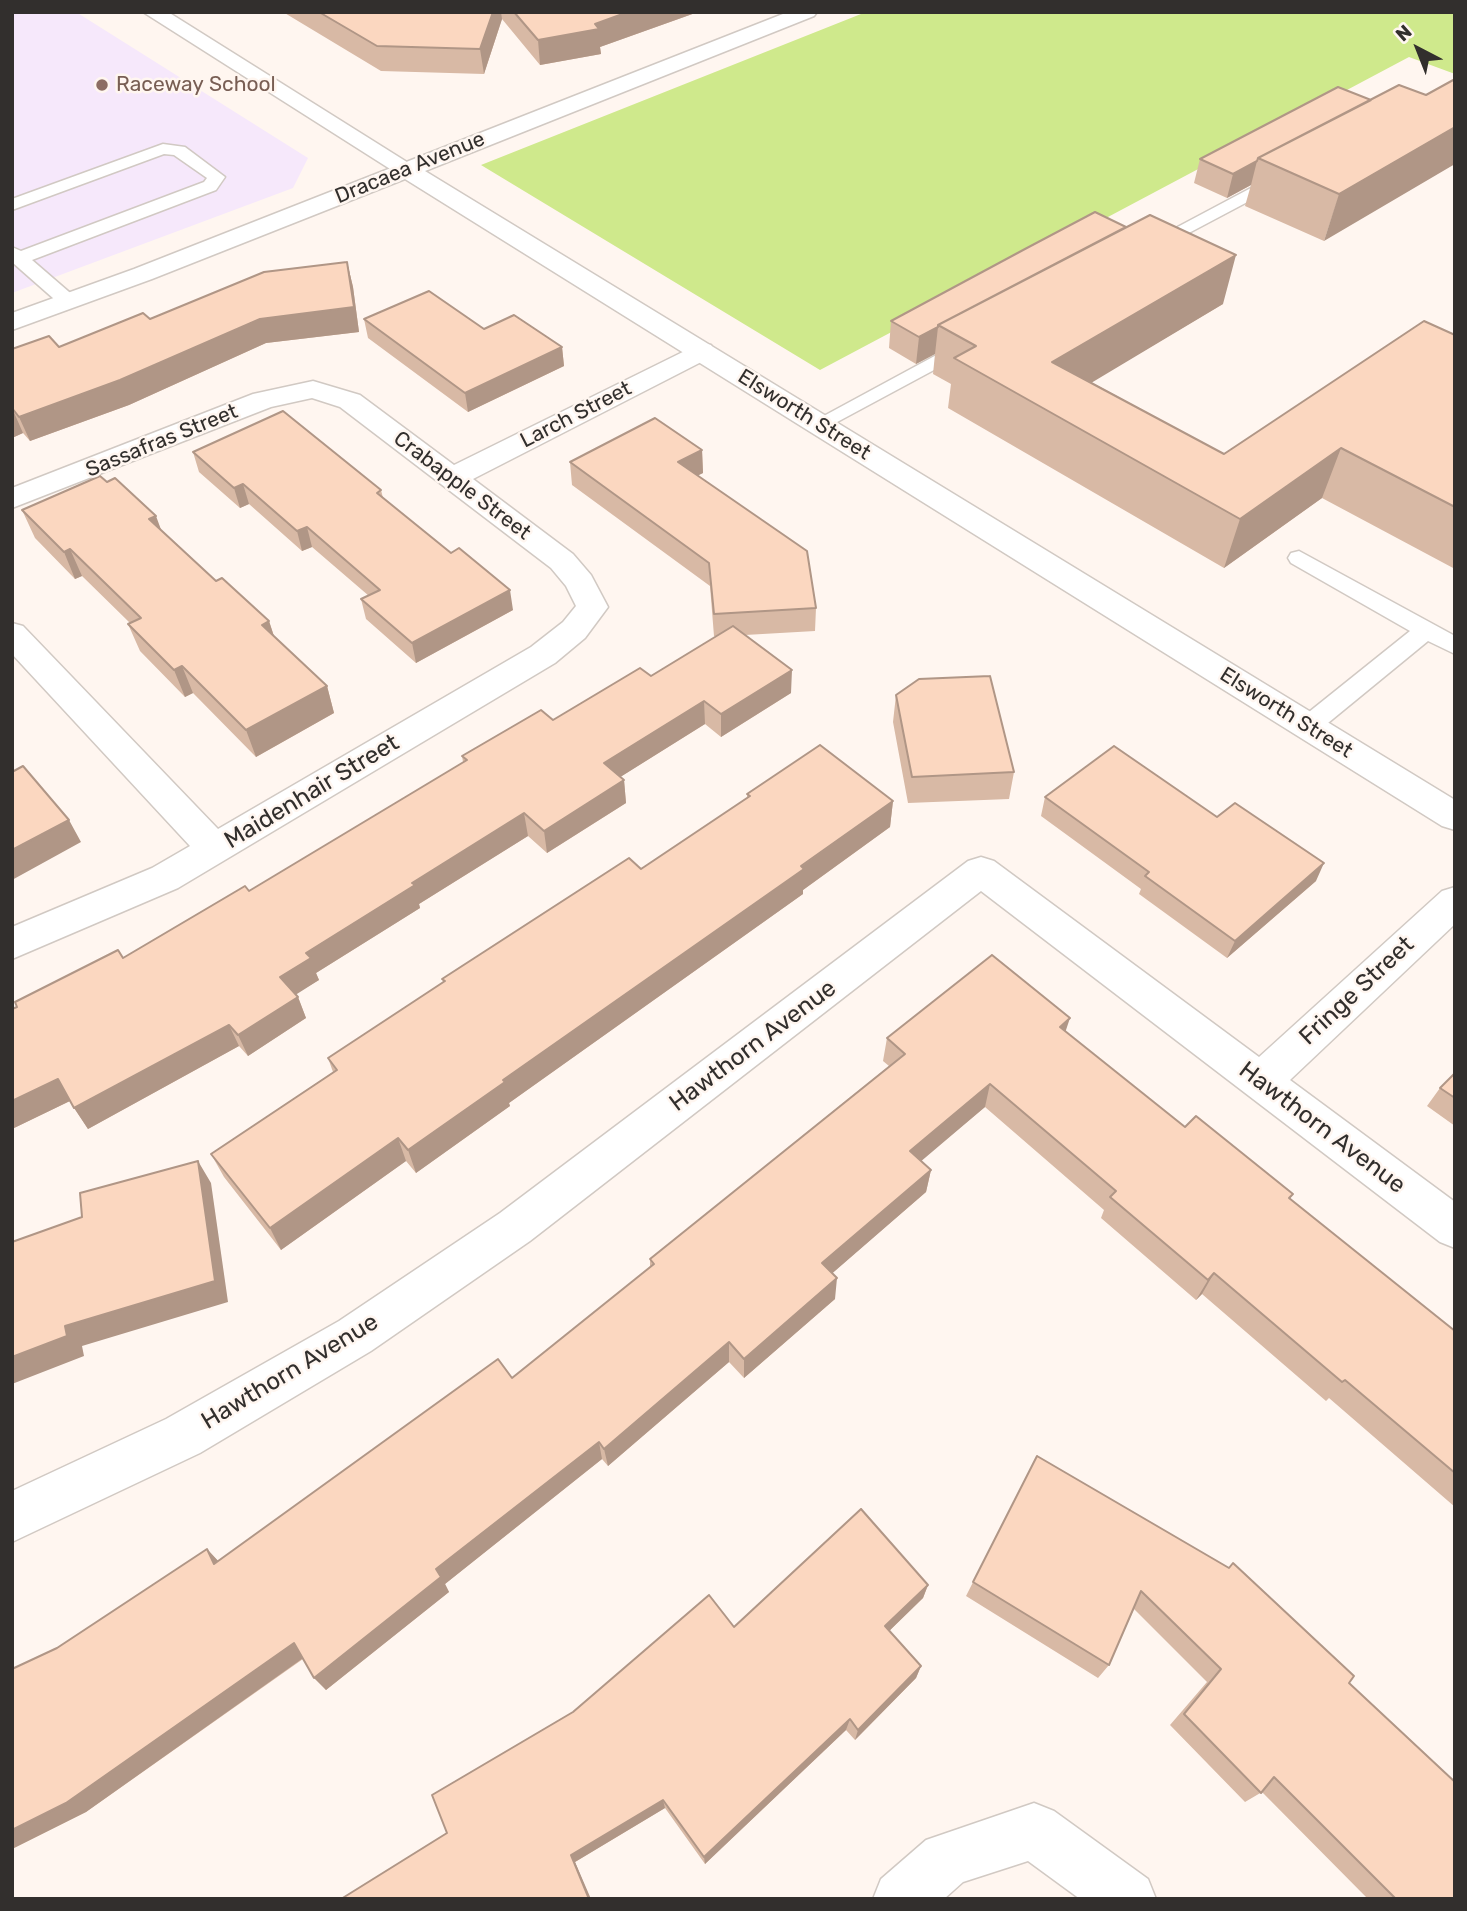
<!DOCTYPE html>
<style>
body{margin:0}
#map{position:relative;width:1467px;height:1911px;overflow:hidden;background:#fff6f0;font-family:Rubik,sans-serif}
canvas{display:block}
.frame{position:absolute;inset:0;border:14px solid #322f2d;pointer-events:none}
.north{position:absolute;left:1383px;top:14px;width:70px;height:70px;-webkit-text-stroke:5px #fff6f0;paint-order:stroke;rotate:318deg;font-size:19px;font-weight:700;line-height:28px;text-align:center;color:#322f2d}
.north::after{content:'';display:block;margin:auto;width:24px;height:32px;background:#322f2d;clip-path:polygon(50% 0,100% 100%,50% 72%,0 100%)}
</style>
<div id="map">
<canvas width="1467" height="1911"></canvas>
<div class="frame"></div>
<div class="north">N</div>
</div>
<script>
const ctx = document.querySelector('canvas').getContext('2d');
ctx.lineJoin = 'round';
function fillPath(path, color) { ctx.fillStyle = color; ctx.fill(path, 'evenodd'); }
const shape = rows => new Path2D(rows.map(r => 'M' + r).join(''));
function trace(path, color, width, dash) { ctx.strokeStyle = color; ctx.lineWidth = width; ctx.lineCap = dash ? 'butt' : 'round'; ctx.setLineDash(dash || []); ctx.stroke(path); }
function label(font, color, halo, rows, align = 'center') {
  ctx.font = font + ' Rubik,sans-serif'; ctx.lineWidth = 5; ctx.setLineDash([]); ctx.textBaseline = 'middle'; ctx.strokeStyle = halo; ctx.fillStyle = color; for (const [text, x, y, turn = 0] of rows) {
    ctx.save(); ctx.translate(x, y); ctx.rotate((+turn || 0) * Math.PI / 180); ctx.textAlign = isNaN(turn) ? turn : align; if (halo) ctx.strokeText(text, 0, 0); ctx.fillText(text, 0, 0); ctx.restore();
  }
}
fillPath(shape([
 [12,12,76,12,308,158,293,188,12,293]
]), '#f6e8fb');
fillPath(shape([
 [866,12,1455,12,1455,74,1409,57,820,370,481,165]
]), '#cfe98c');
const lane = shape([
 [163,144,185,147,225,177,216,190,32,260,76,298,78,302,76,306,62,306,12,262,12,247,21,251,204,182,207,178,174,155,164,154,12,210,12,199,163,144],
 [1281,172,1287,173,1290,177,1287,181,1153,252,1141,252,1138,248,1281,172],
 [966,339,973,341,976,345,973,349,826,428,812,428,809,424,966,339],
 [1299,551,1455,636,1455,654,1428,641,1317,732,1308,735,1299,732,1296,726,1299,720,1410,631,1291,563,1288,558,1291,553,1299,551]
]);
const street = shape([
 [143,12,168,12,418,169,414,174,398,174,143,12],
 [701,343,711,345,714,351,711,357,473,479,573,554,591,575,608,607,585,638,555,663,178,888,12,959,12,927,152,868,190,846,12,654,12,623,23,626,218,829,531,647,563,622,576,606,566,586,551,568,340,407,312,398,271,407,12,508,12,488,253,394,313,381,360,395,454,465,701,343],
 [981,857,994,861,1259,1057,1442,891,1455,887,1455,924,1290,1080,1455,1202,1455,1248,1440,1242,981,891,530,1241,371,1351,200,1453,12,1542,12,1491,166,1419,339,1321,500,1213,968,861,981,857],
 [1034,1803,1054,1811,1148,1879,1156,1899,1080,1899,1028,1861,963,1882,944,1899,873,1899,881,1879,926,1840,1034,1803]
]);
const secondary = shape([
 [788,12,817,12,814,16,425,171,1455,800,1455,830,1442,826,405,179,152,279,12,330,12,313,134,269,788,12]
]);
trace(lane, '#d1c9c3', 3);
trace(street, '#d1c9c3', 3);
trace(secondary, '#d1c9c3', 3);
fillPath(lane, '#fff');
fillPath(street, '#fff');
fillPath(secondary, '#fff');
fillPath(shape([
 [283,12,698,12,600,47,601,54,540,65,502,19,484,74,381,71],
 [1371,100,1324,241,1245,206,1251,185,1227,198,1194,183,1200,159],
 [347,262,353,287,359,332,266,343,129,405,30,441,23,433,12,438,12,349,59,347,150,319],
 [1223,304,1091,382,1224,454,1455,335,1455,569,1322,498,1224,568,948,408,951,384,933,374,935,354,916,364,889,348,891,321],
 [364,319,562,347,564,366,468,412,368,338],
 [702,450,703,473,698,475,816,608,815,631,745,635,791,693,721,737,705,724,620,777,624,780,626,803,547,853,528,836,419,904,420,908,316,973,319,980,295,994,298,997,306,1018,248,1056,239,1046,88,1129,70,1101,12,1129,123,958,249,891,373,818,463,762,462,756,553,720,651,676,717,636,714,636,710,586,572,485,570,462],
 [193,452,381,490,383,498,513,610,416,663,366,619,361,599,369,596,312,547,302,551,249,504,240,508,199,472],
 [22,510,161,530,216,581,269,621,274,636,327,686,334,713,256,757,193,693,185,697,140,651,128,624,130,623,82,576,75,579,35,538],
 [896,695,1014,772,1009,799,908,803,893,722],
 [747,794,893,801,890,827,803,890,803,894,509,1103,510,1106,416,1173,406,1161,281,1250,224,1177,211,1154,333,1072,328,1058,443,982,442,979,641,869,747,799],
 [1045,797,1217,817,1316,881,1227,958,1139,894,1141,889,1041,816],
 [1066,1032,1185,1127,1293,1194,1290,1199,1455,1331,1455,1507,1329,1398,1326,1401,1202,1294,1196,1300,1101,1218,1104,1210,985,1107,920,1161,931,1170,926,1192,832,1273,835,1299,744,1378,729,1362,608,1466,602,1459,445,1584,449,1592,326,1690,303,1659,86,1812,12,1849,12,1669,57,1648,207,1549,218,1561,512,1378,650,1267,650,1259,889,1066,883,1061,887,1038],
 [1455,1073,1455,1126,1427,1106,1440,1088],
 [1037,1456,1349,1683,1455,1899,1368,1899,1262,1792,1245,1802,1170,1725,1207,1682,1134,1609,1109,1665,1098,1678,966,1596],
 [928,1585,923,1598,889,1631,921,1666,916,1678,855,1740,846,1730,705,1864,665,1808,575,1862,447,1833,734,1627]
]), '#d8b9a5');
fillPath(shape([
 [493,12,501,12,502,19,484,74,480,49],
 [628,12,698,12,600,47,601,54,540,65,538,40,595,24],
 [1455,127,1455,164,1324,241,1339,194],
 [1257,161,1251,185,1227,198,1233,174],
 [1236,255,1223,304,1046,410,1052,362],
 [347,262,353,287,359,332,266,343,129,405,30,441,19,417],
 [938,327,935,354,916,364,919,337],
 [562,347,564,366,468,412,465,393],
 [12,408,23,433,12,438],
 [1341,448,1322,498,1224,568,1240,519],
 [702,450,703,473,679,485,678,462],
 [243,484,249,504,240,508,234,488],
 [156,516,166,543,149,519],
 [307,527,312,547,302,551,297,531],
 [70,549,82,576,75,579,64,552],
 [510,590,513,610,416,663,412,643],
 [269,621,278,649,262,625],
 [182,666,193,693,185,697,174,670],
 [792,670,791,693,721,737,721,714],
 [327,686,334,713,256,757,246,730],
 [704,701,705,724,606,786,604,763],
 [624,780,626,803,547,853,544,831],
 [893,801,890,827,803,890,803,894,509,1103,510,1106,416,1173,408,1150,503,1080],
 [524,813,528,836,419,904,420,908,316,973,319,980,289,999,280,977,306,953,412,883],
 [69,820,81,842,12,880,12,850],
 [1324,863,1316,881,1227,958,1235,941],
 [298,997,306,1018,248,1056,238,1035],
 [1070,1018,1062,1042,1060,1027],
 [229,1025,239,1046,88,1129,74,1108],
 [58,1079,72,1100,12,1129,12,1101],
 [990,1084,985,1107,906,1174,910,1151],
 [398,1138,406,1161,281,1250,270,1228],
 [198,1161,211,1183,228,1302,82,1346,84,1356,12,1384,12,1357,65,1326],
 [931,1170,926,1192,820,1284,822,1263],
 [1214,1273,1202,1294,1196,1300,1208,1280],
 [837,1278,835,1299,744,1378,744,1359],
 [729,1342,729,1362,608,1466,604,1449],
 [599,1442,602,1459,445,1584,449,1592,326,1690,314,1678,436,1569],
 [207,1549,221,1564,214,1564],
 [928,1585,923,1598,881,1639,885,1626],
 [294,1643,306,1656,86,1812,12,1849,12,1830],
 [921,1666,916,1678,855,1740,858,1730],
 [850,1719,846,1730,705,1864,704,1857],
 [663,1800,665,1808,575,1862,591,1899,589,1899,571,1855]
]), '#b09686');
const building = shape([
 [319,12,493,12,480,49,377,46,319,12],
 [514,12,628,12,595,24,599,29,538,40,514,12],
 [1455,79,1455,127,1339,194,1258,158,1399,85,1426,95,1455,79],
 [1338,87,1371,100,1258,158,1257,161,1233,174,1200,159,1338,87],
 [1095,212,1126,227,938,325,938,327,919,337,891,321,1025,249,1095,212],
 [1150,215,1236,255,1052,362,1224,454,1424,321,1455,335,1455,507,1341,448,1240,519,954,358,976,346,938,325,1150,215],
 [347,262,354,307,260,319,120,380,19,417,12,408,12,349,49,336,59,347,143,313,150,319,264,272,347,262],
 [429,291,484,329,514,315,562,347,465,393,364,319,429,291],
 [283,411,381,490,377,493,451,553,459,548,510,590,412,643,361,599,380,590,307,527,297,531,243,484,234,488,193,452,283,411],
 [655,418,702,450,678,462,807,551,816,608,714,614,709,563,570,462,655,418],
 [100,476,107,482,115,478,156,516,149,519,216,581,222,578,269,621,262,625,327,686,246,730,182,666,174,670,128,624,141,618,70,549,64,552,22,510,100,476],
 [733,626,792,670,721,714,704,701,604,763,624,780,544,831,524,813,412,883,415,885,306,953,311,958,280,977,298,997,238,1035,229,1025,74,1108,58,1079,12,1101,12,1009,17,1007,15,1002,118,950,123,958,245,886,249,891,467,760,462,756,541,710,553,720,640,668,651,676,733,626],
 [990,676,1014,772,912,777,896,695,919,679,990,676],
 [820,745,893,801,801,866,804,869,503,1080,505,1082,408,1150,398,1138,270,1228,211,1154,337,1070,328,1058,445,981,442,979,629,858,641,869,750,796,747,794,820,745],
 [1114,746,1217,817,1235,803,1324,863,1235,941,1145,876,1149,872,1045,797,1114,746],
 [23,766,69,820,12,850,12,772,23,766],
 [992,955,1070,1018,1060,1027,1185,1127,1196,1116,1293,1194,1289,1198,1455,1331,1455,1473,1345,1380,1342,1382,1214,1273,1208,1280,1110,1197,1116,1191,990,1084,910,1151,931,1170,822,1263,837,1278,744,1359,729,1342,604,1449,599,1442,436,1569,441,1577,314,1678,294,1643,66,1803,12,1830,12,1669,57,1648,207,1549,214,1564,498,1359,512,1378,654,1264,650,1259,905,1054,887,1038,992,955],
 [1455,1073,1455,1098,1440,1088,1455,1073],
 [198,1161,215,1281,65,1326,67,1336,12,1357,12,1242,82,1217,80,1193,198,1161],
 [1037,1456,1229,1568,1233,1563,1354,1676,1349,1683,1455,1782,1455,1899,1396,1899,1274,1777,1261,1793,1184,1714,1221,1669,1141,1591,1109,1665,973,1582,1037,1456],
 [861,1509,928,1585,885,1626,921,1666,858,1730,850,1719,704,1857,663,1800,571,1855,589,1899,341,1899,447,1833,432,1795,573,1712,709,1595,734,1627,861,1509]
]);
fillPath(building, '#fbd7c0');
trace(building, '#b09686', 2);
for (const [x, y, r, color] of [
 [102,85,7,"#8d6e63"]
]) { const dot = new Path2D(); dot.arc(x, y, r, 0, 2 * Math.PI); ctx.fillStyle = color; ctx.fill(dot); trace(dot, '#fff6f0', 2.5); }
label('21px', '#785e54', '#fff6f0', [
 ["Raceway School",116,85]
], 'left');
label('21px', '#322f2d', '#fff6f0', [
 ["Dracaea Avenue",410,168,-22],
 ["Larch Street",576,415,-27],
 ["Elsworth Street",804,415,32],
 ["Sassafras Street",162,441,-22],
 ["Crabapple Street",462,486,37],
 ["Elsworth Street",1286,713,32]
]);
label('24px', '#322f2d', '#fff6f0', [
 ["Maidenhair Street",312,792,-31],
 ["Fringe Street",1357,991,-43],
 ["Hawthorn Avenue",753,1046,-37],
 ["Hawthorn Avenue",1322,1128,37],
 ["Hawthorn Avenue",290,1372,-31]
]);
</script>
